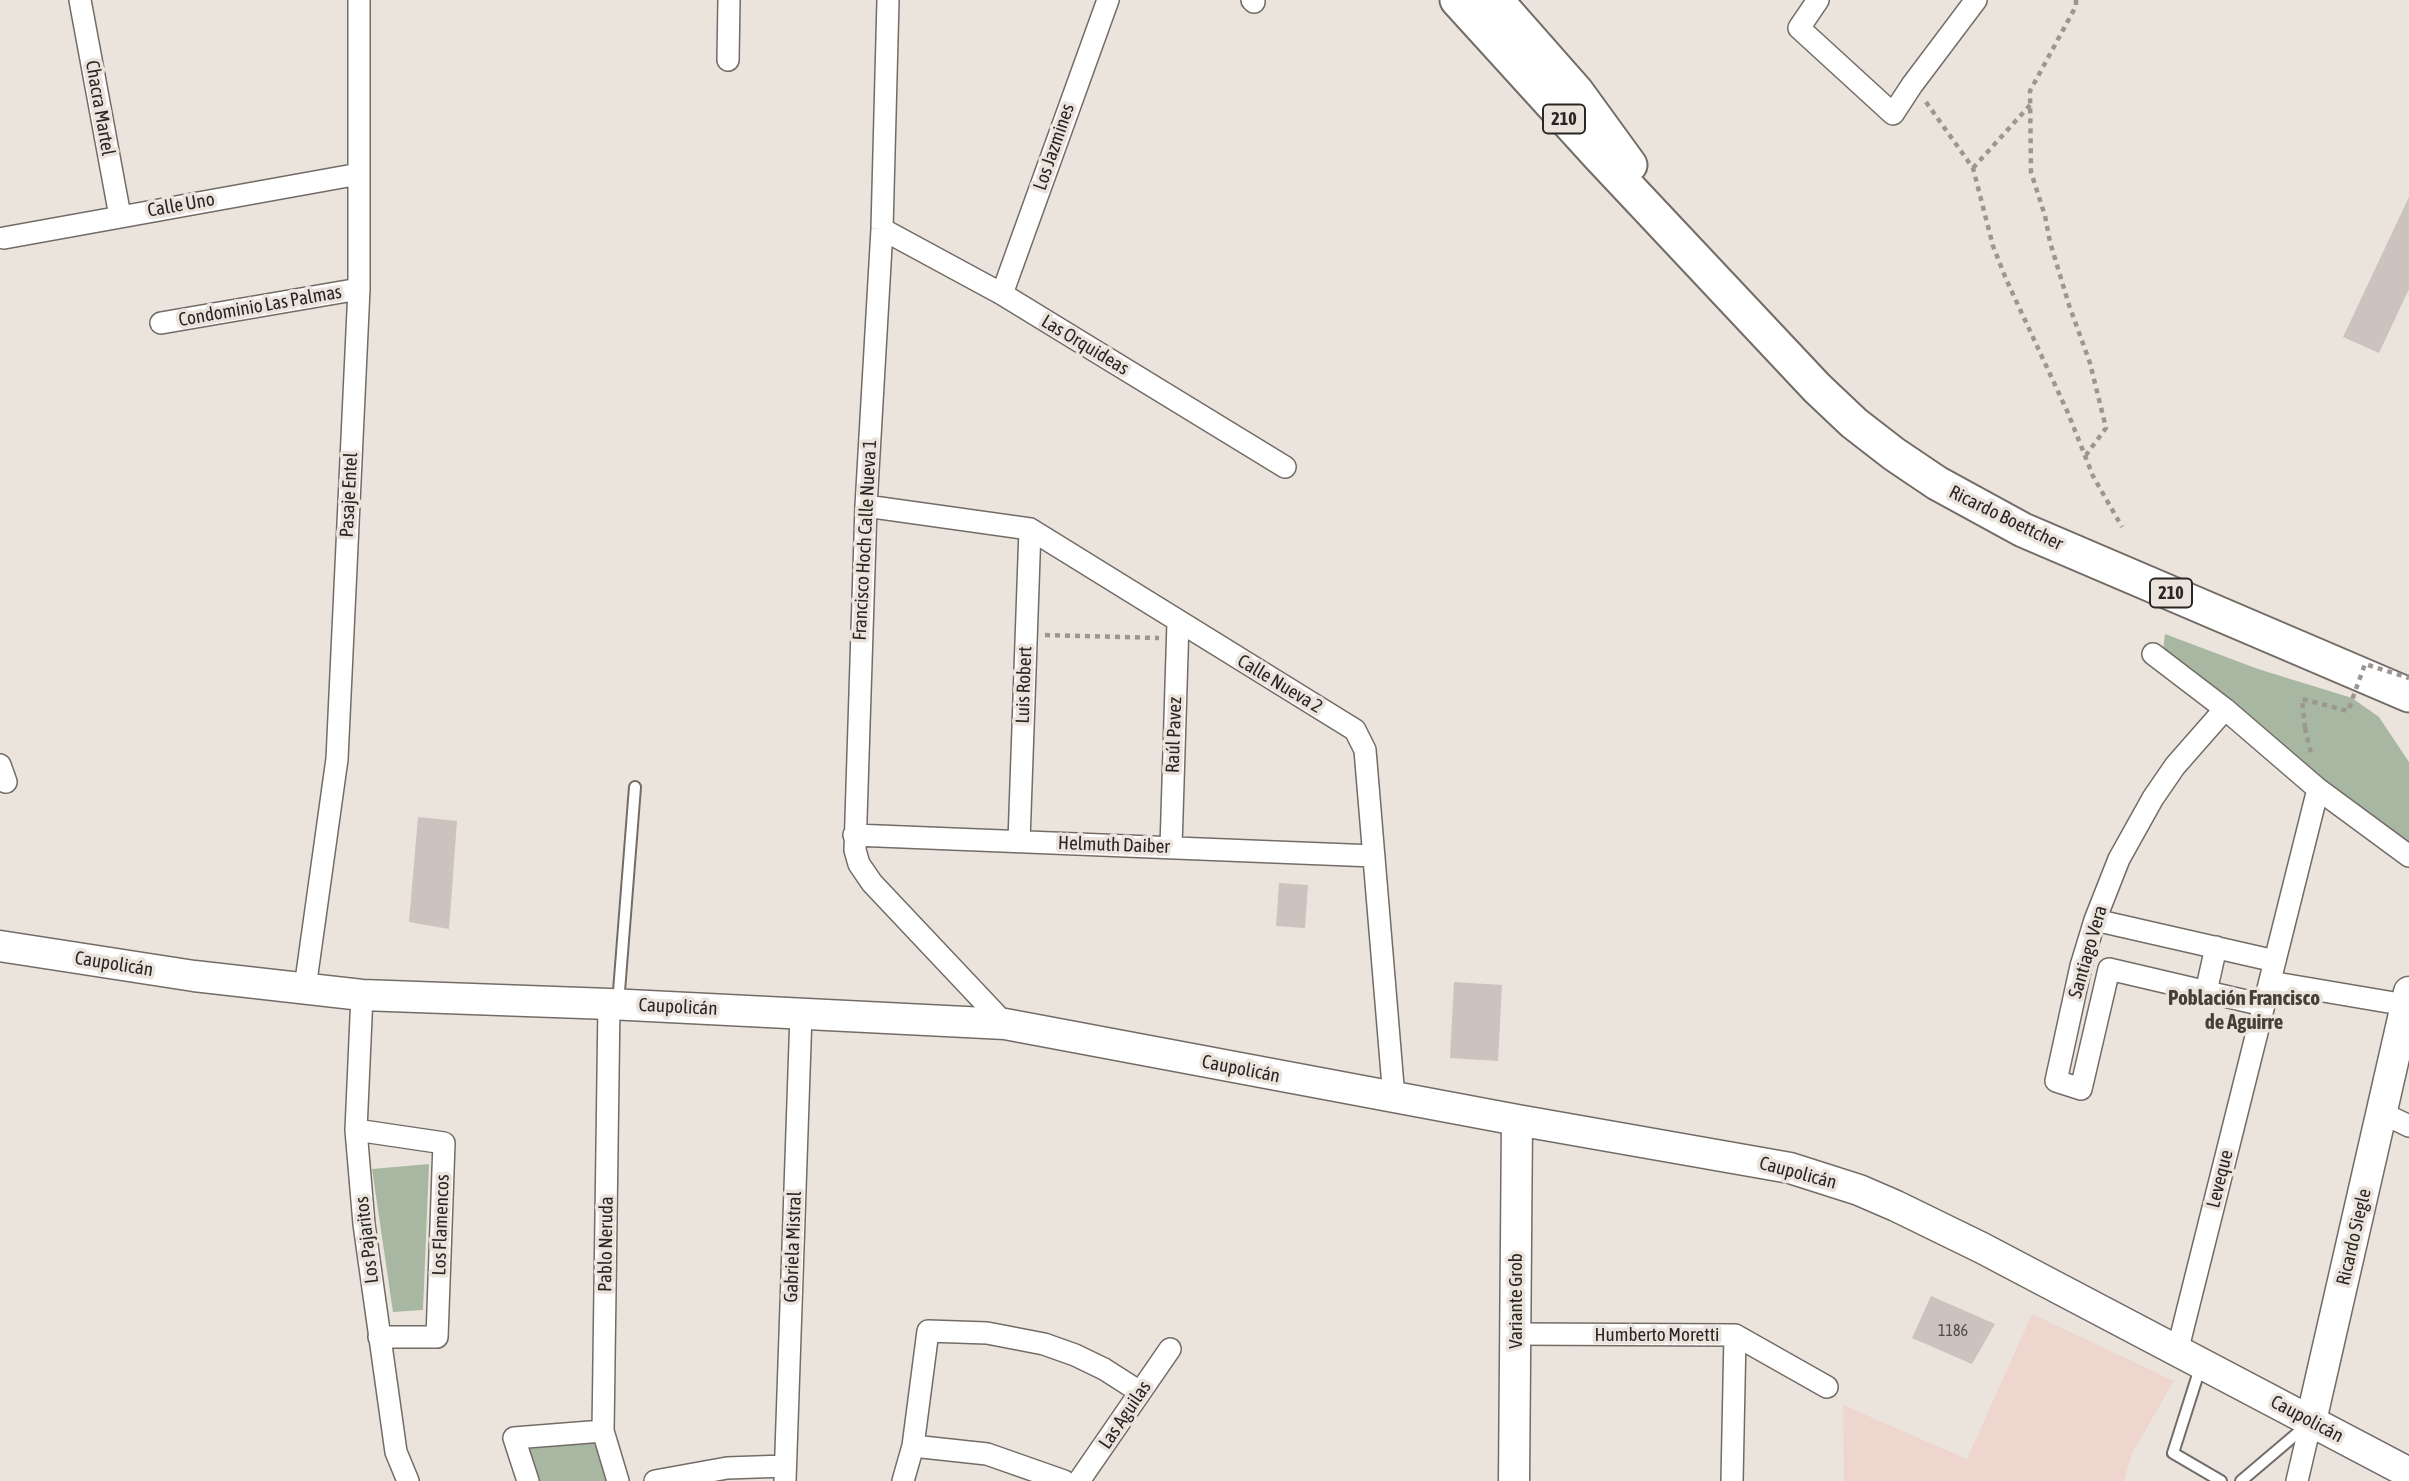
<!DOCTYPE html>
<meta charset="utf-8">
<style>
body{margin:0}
canvas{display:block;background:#ebe4dc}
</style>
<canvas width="2409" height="1481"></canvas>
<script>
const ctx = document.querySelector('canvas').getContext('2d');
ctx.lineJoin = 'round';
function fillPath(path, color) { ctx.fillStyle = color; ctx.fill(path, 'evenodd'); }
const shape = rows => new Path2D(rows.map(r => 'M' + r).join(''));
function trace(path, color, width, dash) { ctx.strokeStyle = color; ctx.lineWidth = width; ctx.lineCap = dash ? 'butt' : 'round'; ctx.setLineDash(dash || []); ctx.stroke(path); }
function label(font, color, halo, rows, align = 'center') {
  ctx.font = font + ' "Asap Condensed",sans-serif'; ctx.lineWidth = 7; ctx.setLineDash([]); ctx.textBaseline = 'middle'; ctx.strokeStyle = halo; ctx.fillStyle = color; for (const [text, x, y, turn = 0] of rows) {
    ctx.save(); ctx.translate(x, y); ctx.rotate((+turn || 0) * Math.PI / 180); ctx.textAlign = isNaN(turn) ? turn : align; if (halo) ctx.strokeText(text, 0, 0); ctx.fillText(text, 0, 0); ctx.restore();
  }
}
fillPath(shape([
 [2032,1314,2174,1381,2132,1453,2124,1481,1844,1481,1843,1405,1967,1459]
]), '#eed5ce');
fillPath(shape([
 [2165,634,2258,669,2352,698,2379,717,2409,762,2409,844,2308,771,2163,650],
 [429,1164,423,1310,393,1312,372,1169],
 [598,1438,610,1481,532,1481,521,1443]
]), '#a8b7a1');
fillPath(shape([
 [2409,197,2409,289,2379,353,2343,337],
 [418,817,457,821,449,929,409,922],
 [1279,883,1308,885,1305,928,1276,926],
 [1454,982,1502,985,1498,1061,1450,1058],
 [1931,1296,1995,1324,1972,1364,1912,1338]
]), '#ccc2be');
const lane = shape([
 [618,1004,635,787],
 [2201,1365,2173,1453,2221,1481],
 [2241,1481,2307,1425]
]);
const street = shape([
 [80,0,120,216],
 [888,0,882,229,866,506,855,850,859,864,872,883,1005,1024],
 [1252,0,1254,2],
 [1818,0,1799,28,1893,114,1912,85,1976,0],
 [728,60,729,0],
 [882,229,1002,294,1285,467],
 [4,238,359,174],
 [1002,294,1108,0],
 [161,323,359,289],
 [866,506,1030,529,1355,730,1365,750,1394,1098],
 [2153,654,2225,709,2318,789,2409,856],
 [2225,709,2175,766,2153,798,2119,859,2095,920,2081,966,2056,1081,2081,1089,2109,969,2263,1005],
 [0,765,6,782,0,780],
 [854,835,1374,856],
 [1019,841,1030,529],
 [1171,847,1178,622],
 [2095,920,2275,961],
 [2270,982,2406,1005],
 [305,988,337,759,359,289,359,0],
 [2206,992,2216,947],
 [362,995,356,1130,364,1224,396,1452,408,1481],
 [609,1004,603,1431,618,1481],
 [2382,1113,2409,1126],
 [356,1130,444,1143,437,1337,379,1337],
 [1515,1334,1735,1335,1827,1387],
 [2177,1352,2318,789],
 [913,1446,987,1454,1064,1481],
 [528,1481,514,1438,603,1431],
 [655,1481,727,1468,785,1466],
 [785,1481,801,1014],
 [903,1481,913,1446,928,1331,987,1333,1044,1344,1075,1355,1104,1369,1140,1392],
 [1079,1481,1170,1349],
 [1732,1481,1735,1335],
 [2297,1481,2311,1421]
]);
const secondary = shape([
 [0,946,194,976,362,995,609,1004,1005,1024,1517,1120,1790,1168,1859,1190,1896,1206,1982,1248,2409,1473],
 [2311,1421,2409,992],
 [1514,1481,1517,1120]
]);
const primary = shape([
 [1457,0,1599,156,1817,388,1854,423,1894,454,1937,483,2023,530,2409,695],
 [1496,0,1577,92,1630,165]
]);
trace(lane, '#736c66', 14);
trace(street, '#736c66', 24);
trace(secondary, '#736c66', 33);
trace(primary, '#736c66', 37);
trace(shape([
 [2076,0,2076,6,2030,91,2031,172,2045,216,2050,242,2069,305,2090,363,2106,428,2086,455],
 [1926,102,1973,168,1993,246,2006,279,2068,413,2093,476,2122,527],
 [1973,168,2031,104],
 [1045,635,1159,638],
 [2305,728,2311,754]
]), '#9b9690', 4.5, [5, 5]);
trace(lane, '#fff', 10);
trace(street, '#fff', 21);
trace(secondary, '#fff', 30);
trace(primary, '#fff', 33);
trace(shape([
 [2305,728,2302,699,2348,711,2365,664,2409,678]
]), '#9b9690', 4.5, [5, 5]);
label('16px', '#524d4a', null, [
 ["1186",1953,1331]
]);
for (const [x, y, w] of [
 [1564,119,42],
 [2171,593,42]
]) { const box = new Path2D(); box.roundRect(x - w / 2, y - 14.5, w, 29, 5); ctx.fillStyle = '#ebe4dc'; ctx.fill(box); trace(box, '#292623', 2); }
label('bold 18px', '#292623', null, [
 ["210",1564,119],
 ["210",2171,593]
]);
label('19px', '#292623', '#ebe4dc', [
 ["Chacra Martel",100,108,80],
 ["Los Jazmines",1054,147,-71],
 ["Calle Uno",181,205,-10],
 ["Condominio Las Palmas",260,306,-10],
 ["Las Orquideas",1085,345,31],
 ["Pasaje Entel",349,495,-87],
 ["Ricardo Boettcher",2006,518,26],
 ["Francisco Hoch Calle Nueva 1",865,540,-87],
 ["Calle Nueva 2",1280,684,31],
 ["Luis Robert",1024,685,-88],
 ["Raúl Pavez",1174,735,-88],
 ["Helmuth Daiber",1114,845,2],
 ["Santiago Vera",2088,952,-74],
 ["Caupolicán",114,964,9],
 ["Caupolicán",678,1007,3],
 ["Caupolicán",1241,1069,11],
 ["Caupolicán",1798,1173,15],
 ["Leveque",2220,1179,-76],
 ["Los Flamencos",441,1225,-88],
 ["Ricardo Siegle",2354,1237,-77],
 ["Los Pajaritos",367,1240,-97],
 ["Pablo Neruda",606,1244,-89],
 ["Gabriela Mistral",793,1247,-88],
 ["Variante Grob",1516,1301,-90],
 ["Humberto Moretti",1657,1335],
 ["Las Aguilas",1125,1415,-56],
 ["Caupolicán",2307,1419,28]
]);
label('bold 21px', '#453f39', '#ebe4dc', [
 ["Población Francisco",2244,998],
 ["de Aguirre",2244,1022]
]);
</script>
